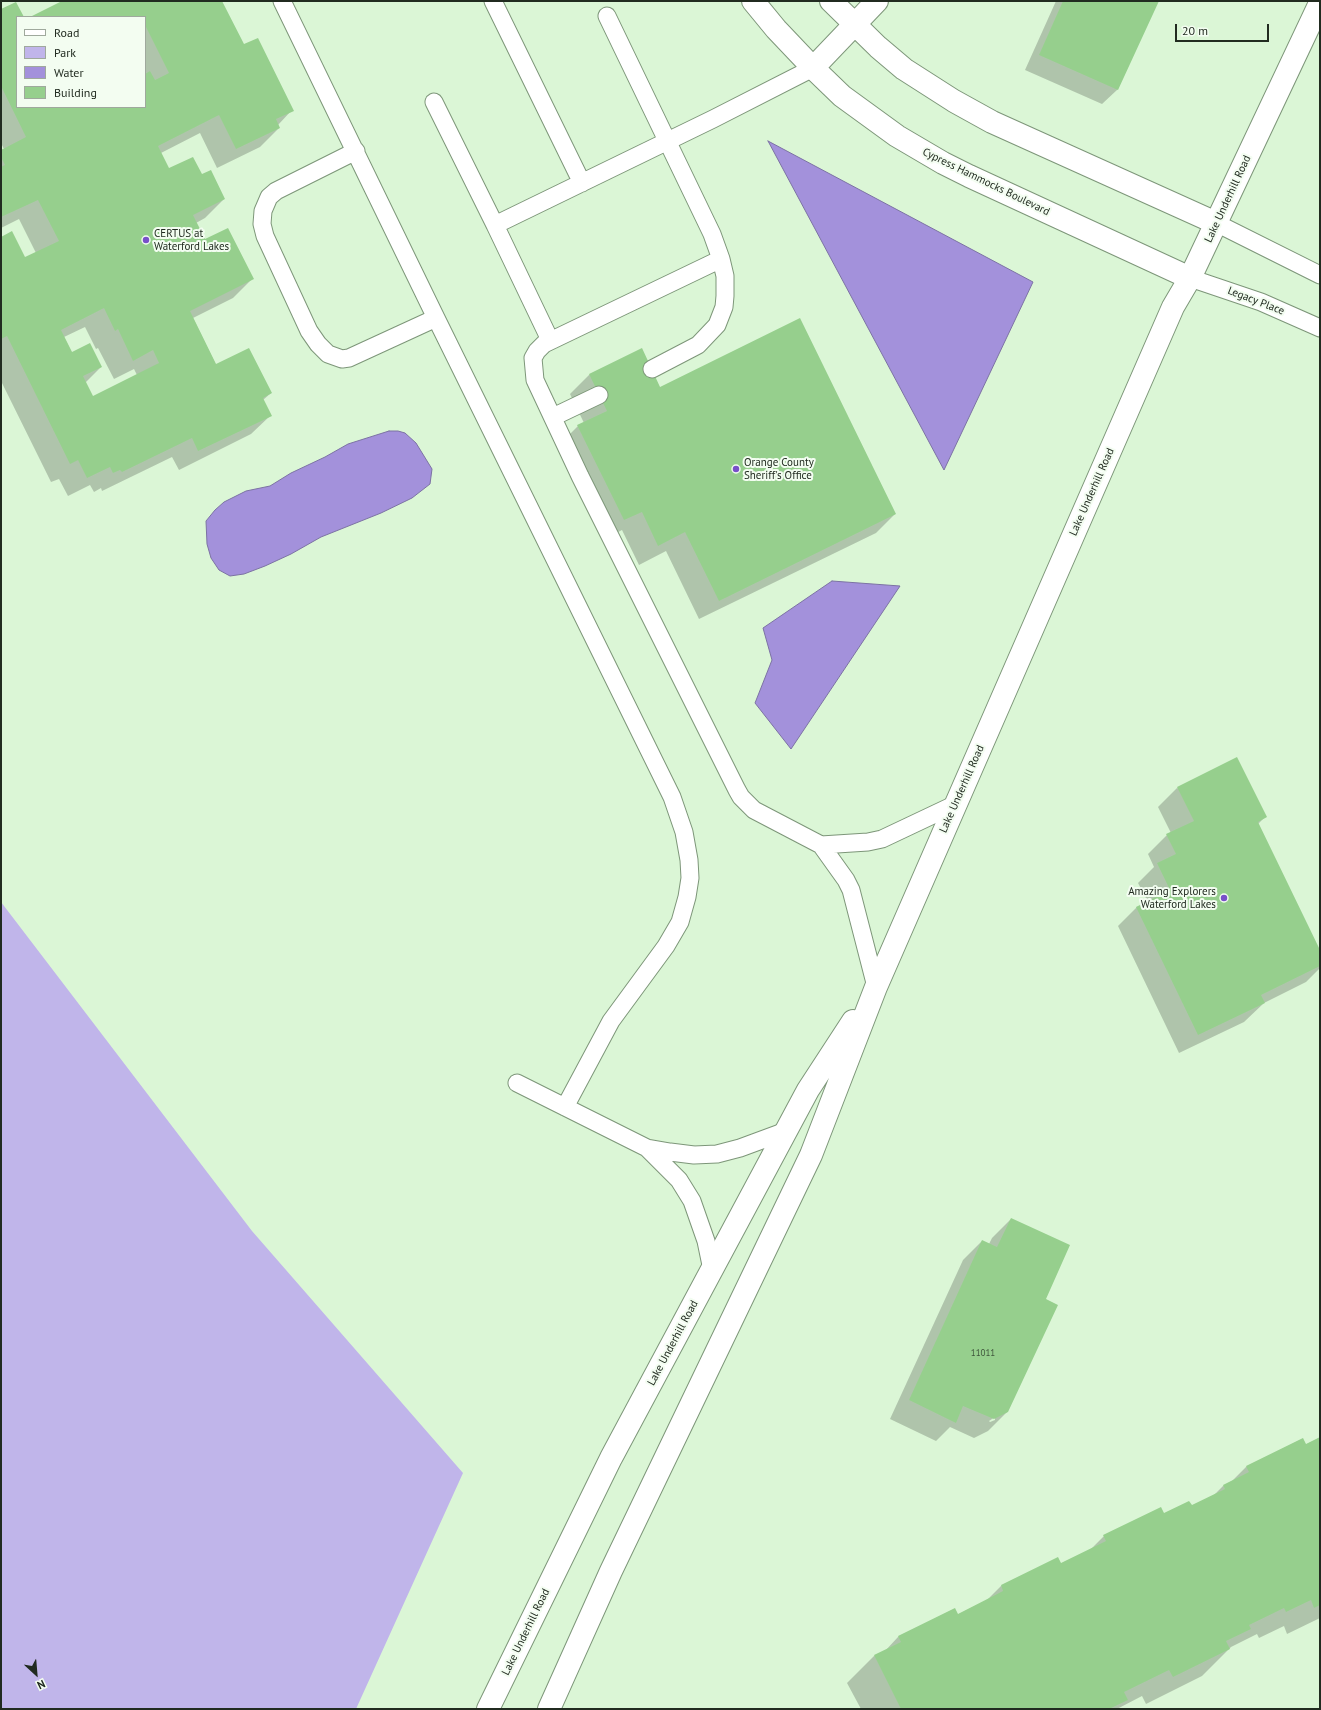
<!DOCTYPE html>
<style>
body{margin:0}
#map{position:relative;width:1321px;height:1710px;overflow:hidden;background:#dbf6d6;font-family:"PT Sans",sans-serif}
canvas{display:block}
.frame{position:absolute;inset:0;border:2px solid #212b20;pointer-events:none}
.legend{position:absolute;left:16px;top:16px;width:130px;height:92px;box-sizing:border-box;background:#f3fdf1;border:1px solid #9fa99d;margin:0;padding:5px 7px;list-style:none;font-size:12px;color:#212b20}
.legend li{display:flex;align-items:center;gap:8px;height:20px}
.legend b{width:20px;border:1px solid #9fa99d}
.north{position:absolute;left:16px;top:1654px;width:40px;height:40px;-webkit-text-stroke:3px #f3fdf1;paint-order:stroke;rotate:154deg;font-size:11px;font-weight:700;line-height:16px;text-align:center;color:#212b20}
.north::after{content:'';display:block;margin:auto;width:14px;height:18px;background:#212b20;clip-path:polygon(50% 0,100% 100%,50% 72%,0 100%)}
.scale{position:absolute;left:1175px;top:24px;width:94px;height:18px;box-sizing:border-box;border:2px solid #212b20;border-top:0;padding-left:5px;font-size:12px;line-height:14px;white-space:nowrap;color:#212b20;-webkit-text-stroke:3px #f3fdf1;paint-order:stroke}
</style>
<div id="map">
<canvas width="1321" height="1710"></canvas>
<div class="frame"></div>
<ul class="legend">
<li><b style="height:5px;background:#fff"></b>Road</li>
<li><b style="height:11px;background:#c0b5ea"></b>Park</li>
<li><b style="height:11px;background:#a391db"></b>Water</li>
<li><b style="height:11px;background:#96cf8d"></b>Building</li>
</ul>
<div class="north">N</div>
<div class="scale">20 m</div>
</div>
<script>
const ctx = document.querySelector('canvas').getContext('2d');
ctx.lineJoin = 'round';
function fillPath(path, color) { ctx.fillStyle = color; ctx.fill(path, 'evenodd'); }
const shape = rows => new Path2D(rows.map(r => 'M' + r).join(''));
function trace(path, color, width, dash) { ctx.strokeStyle = color; ctx.lineWidth = width; ctx.lineCap = dash ? 'butt' : 'round'; ctx.setLineDash(dash || []); ctx.stroke(path); }
function label(font, color, halo, rows, align = 'center') {
  ctx.font = font + ' "PT Sans",sans-serif'; ctx.lineWidth = 4; ctx.setLineDash([]); ctx.textBaseline = 'middle'; ctx.strokeStyle = halo; ctx.fillStyle = color; for (const [text, x, y, turn = 0] of rows) {
    ctx.save(); ctx.translate(x, y); ctx.rotate((+turn || 0) * Math.PI / 180); ctx.textAlign = isNaN(turn) ? turn : align; if (halo) ctx.strokeText(text, 0, 0); ctx.fillText(text, 0, 0); ctx.restore();
  }
}
fillPath(shape([
 [1,902,252,1231,463,1473,356,1709,1,1709]
]), '#c0b5ea');
const water = shape([
 [768,141,1033,282,944,470,768,141],
 [389,431,398,431,405,433,416,443,432,469,430,484,412,498,381,513,321,537,291,554,265,566,244,574,230,576,219,570,211,558,207,544,206,521,215,510,224,502,246,491,270,486,291,473,325,457,348,444,389,431],
 [832,581,900,586,791,749,755,703,772,660,763,628,832,581]
]);
fillPath(water, '#a391db');
trace(water, '#7c72a3', 1);
fillPath(shape([
 [64,1,221,1,244,46,292,110,278,125,279,128,260,147,217,168,200,133,161,153,169,170,201,175,224,199,205,218,196,223,204,241,252,279,233,298,193,318,216,365,271,393,263,400,271,415,251,434,179,470,172,457,102,491,101,488,94,492,90,485,68,496,59,479,51,482,1,381,1,238,25,258,36,253,19,219,1,228,1,151,4,149,1,143,1,10,23,17,17,17,17,107,145,107,145,17,32,17],
 [85,327,96,349,98,348,114,379,134,369,137,375,93,398,85,383,101,367,72,353,64,337],
 [1056,1,1158,1,1117,90,1102,104,1025,70],
 [641,350,660,388,895,514,876,533,699,619,666,551,639,565,622,530,605,539,559,445,578,426,584,423,570,394,589,375],
 [1177,788,1265,817,1258,824,1320,952,1320,968,1306,982,1264,1003,1244,1022,1179,1053,1118,926,1137,907,1148,902,1138,883,1154,867,1148,854,1167,835,1171,833,1158,807],
 [1011,1219,1045,1299,1007,1412,988,1431,974,1438,950,1427,936,1441,890,1419,963,1260,982,1241,989,1244,992,1238],
 [995,1417,995,1420,990,1422,989,1421],
 [1320,1438,1320,1618,1287,1634,1284,1626,1259,1638,1257,1634,1231,1647,1202,1676,1146,1704,1142,1696,1117,1709,861,1709,847,1683,874,1656,885,1651,898,1637,954,1609,957,1615,987,1600,1001,1586,1058,1559,1060,1564,1090,1550,1104,1536,1191,1506,1213,1496,1223,1486,1232,1481,1246,1467,1302,1439,1305,1445]
]), '#0003');
fillPath(shape([
 [62,1,222,1,244,44,258,38,294,111,276,119,280,128,236,149,219,115,158,146,169,168,193,157,202,174,211,170,225,199,193,215,205,239,228,228,254,279,190,311,216,364,249,348,272,393,263,398,272,416,198,451,192,438,122,472,120,470,113,473,110,467,87,478,78,460,70,464,7,336,1,339,1,237,12,231,25,257,59,241,38,200,1,217,1,167,5,165,1,157,1,150,26,137,1,86,1,9,16,2,24,17,17,17,17,107,145,107,145,74,150,71,155,80,169,73,145,25,145,17,30,17],
 [104,308,115,331,118,329,133,361,153,350,159,363,93,396,83,376,102,367,90,343,72,352,61,330],
 [1063,1,1159,1,1118,90,1039,55],
 [800,318,896,514,719,601,685,532,658,546,642,512,624,520,577,425,607,411,589,374,642,348,660,387],
 [1237,757,1267,817,1258,822,1320,950,1320,966,1261,995,1265,1003,1198,1035,1136,907,1170,890,1157,863,1176,854,1166,834,1194,821,1177,787],
 [1011,1218,1070,1245,1046,1299,1058,1305,1008,1412,994,1419,963,1406,956,1423,909,1400,982,1240,997,1247],
 [1320,1437,1320,1605,1314,1608,1311,1600,1286,1612,1284,1608,1249,1625,1251,1629,1226,1641,1230,1649,1173,1677,1169,1670,1124,1692,1128,1700,1109,1709,901,1709,874,1655,901,1642,898,1636,955,1608,958,1614,1003,1591,1001,1585,1058,1557,1061,1563,1106,1541,1103,1535,1161,1507,1164,1513,1189,1501,1192,1505,1225,1489,1223,1485,1249,1472,1246,1466,1303,1438,1306,1444]
]), '#96cf8d');
const lane = shape([
 [282,1,436,318,672,797,684,832,689,860,690,878,687,897,680,922,666,946,611,1021,565,1107],
 [493,1,582,183],
 [607,16,712,234,721,259,544,344,537,351,533,358,535,380,580,476,737,790,741,797,754,810,821,845],
 [434,102,495,225],
 [356,151,276,191,269,197,263,211,262,224,265,236,309,331,318,344,328,354,342,359,349,358,436,318],
 [1216,223,1320,275],
 [1190,278,1261,302,1320,328],
 [550,340,495,225,713,119,813,68],
 [652,369,698,345,717,325,724,307,725,296,725,276,721,259],
 [553,417,599,395],
 [876,987,851,890,846,880,821,845,868,842,882,839,956,804],
 [517,1083,647,1148,670,1152,694,1155,717,1154,740,1148,786,1131],
 [647,1148,679,1180,692,1201,706,1241,712,1270]
]);
const street = shape([
 [753,1,776,29,813,68,842,96,897,136,943,163,969,176,1190,278],
 [831,1,878,47,904,69,954,101,992,122,1216,223],
 [813,68,877,1]
]);
const secondary = shape([
 [488,1709,611,1458,808,1090,853,1021],
 [549,1709,611,1571,811,1155,876,987,1173,307,1190,278,1320,3]
]);
trace(lane, '#7d9679', 19);
trace(street, '#7d9679', 24);
trace(secondary, '#7d9679', 24);
trace(lane, '#fff', 17);
trace(street, '#fff', 22);
trace(secondary, '#fff', 22);
for (const [x, y, r, color] of [
 [146,240,4,"#7850c9"],
 [736,469,4,"#7850c9"],
 [1224,898,4,"#7850c9"]
]) { const dot = new Path2D(); dot.arc(x, y, r, 0, 2 * Math.PI); ctx.fillStyle = color; ctx.fill(dot); trace(dot, '#f3fdf1', 1.5); }
label('9px', '#3e543b', null, [
 ["11011",983,1353]
]);
label('11px', '#212b20', '#f3fdf1', [
 ["Cypress Hammocks Boulevard",986,182,26],
 ["Lake Underhill Road",1228,199,-65],
 ["Legacy Place",1256,301,21],
 ["Lake Underhill Road",1092,492,-66],
 ["Lake Underhill Road",962,789,-66],
 ["Lake Underhill Road",673,1343,-62],
 ["Lake Underhill Road",526,1632,-64]
]);
label('11px', '#212b20', '#f3fdf1', [
 ["CERTUS at",154,234],
 ["Waterford Lakes",154,247],
 ["Orange County",744,463],
 ["Sheriff's Office",744,476],
 ["Amazing Explorers",1216,892,"right"],
 ["Waterford Lakes",1216,905,"right"]
], 'left');
</script>
